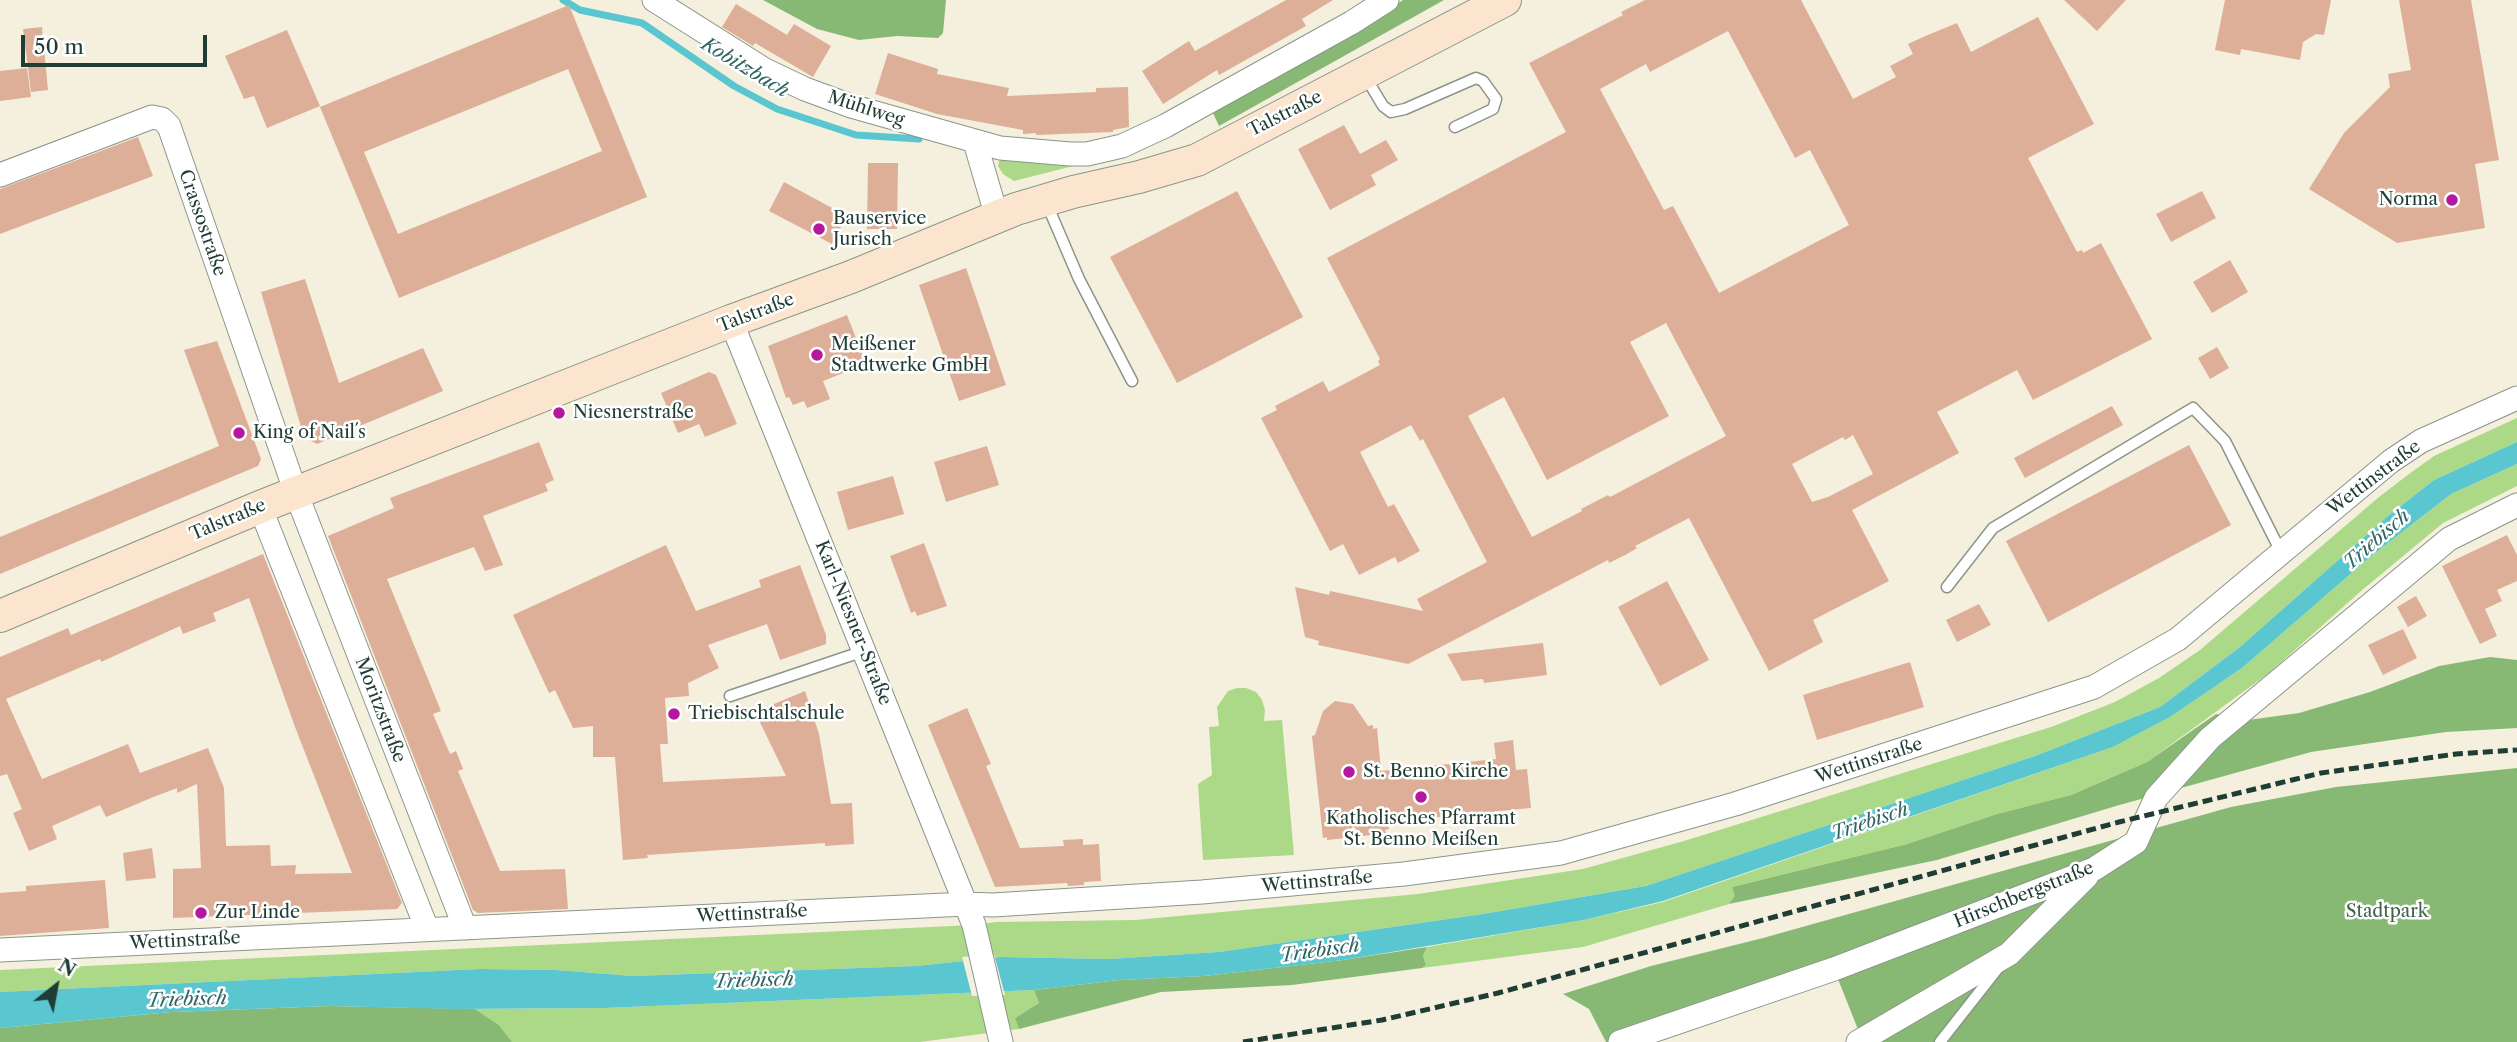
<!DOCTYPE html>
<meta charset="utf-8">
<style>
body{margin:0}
#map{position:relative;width:2517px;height:1042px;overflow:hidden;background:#f5efde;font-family:"Libre Caslon Text",serif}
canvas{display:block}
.north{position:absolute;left:21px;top:951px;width:70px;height:70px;-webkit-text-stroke:5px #fff;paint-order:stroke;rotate:31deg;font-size:19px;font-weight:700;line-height:28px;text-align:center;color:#1f3d34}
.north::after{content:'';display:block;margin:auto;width:24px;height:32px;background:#1f3d34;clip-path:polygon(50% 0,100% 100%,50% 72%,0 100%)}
.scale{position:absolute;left:21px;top:35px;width:186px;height:32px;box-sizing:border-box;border:4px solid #1f3d34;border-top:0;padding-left:9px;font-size:21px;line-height:24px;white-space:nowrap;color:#1f3d34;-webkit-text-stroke:5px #fff;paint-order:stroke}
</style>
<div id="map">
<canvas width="2517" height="1042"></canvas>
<div class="north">N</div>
<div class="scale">50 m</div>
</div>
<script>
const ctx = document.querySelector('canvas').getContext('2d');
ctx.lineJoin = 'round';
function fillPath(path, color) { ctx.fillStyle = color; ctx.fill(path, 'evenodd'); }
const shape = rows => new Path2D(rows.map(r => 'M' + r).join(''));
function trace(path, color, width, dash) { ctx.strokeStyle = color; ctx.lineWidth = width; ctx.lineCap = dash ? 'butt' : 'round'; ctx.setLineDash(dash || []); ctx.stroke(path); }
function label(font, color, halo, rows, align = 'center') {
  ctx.font = font + ' "Libre Caslon Text",serif'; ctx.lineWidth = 5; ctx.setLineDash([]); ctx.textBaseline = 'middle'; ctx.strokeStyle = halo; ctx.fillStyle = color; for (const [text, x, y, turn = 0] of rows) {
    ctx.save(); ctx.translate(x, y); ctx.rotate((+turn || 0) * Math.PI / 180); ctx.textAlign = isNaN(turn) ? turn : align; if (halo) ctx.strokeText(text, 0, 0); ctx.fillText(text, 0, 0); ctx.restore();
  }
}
fillPath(shape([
 [1000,158,1073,164,1073,166,1014,181,1003,174,998,166],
 [2517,418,2517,442,2434,480,2388,516,2240,647,2160,707,2035,756,1646,886,1483,914,1219,952,1109,959,1000,957,917,966,633,976,556,970,479,969,0,992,0,970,974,925,996,922,1135,920,1418,894,1583,869,1684,841,2051,727,2115,702,2159,678,2200,650,2379,497,2409,474,2434,456],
 [2517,464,2517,486,2443,523,2361,591,2269,673,2147,762,2071,795,1997,814,1907,844,1732,887,1736,896,1729,904,1583,947,1422,968,1426,965,1423,956,1427,947,1584,920,1663,902,2113,747,2170,717,2242,668,2370,557,2451,494],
 [1237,688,1246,688,1256,692,1262,700,1265,710,1264,721,1282,720,1294,855,1203,860,1198,784,1212,775,1209,727,1219,726,1217,707,1228,691],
 [1034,990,1039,1003,1015,1018,1019,1029,920,1042,512,1042,499,1025,475,1009,604,1008]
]), '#abd987');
fillPath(shape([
 [763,0,946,0,943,33,938,38,897,36,859,40,817,29],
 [1403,0,1444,0,1219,126,1213,113,1340,41],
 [2490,657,2517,660,2517,728,2446,732,2311,752,2116,806,1937,860,1729,904,1735,896,1732,887,1907,844,1997,814,2071,795,2147,762,2216,714,2248,720,2299,713,2370,692,2439,666],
 [2517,768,2517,1042,1863,1042,1834,969,1620,1042,1606,1042,1589,1009,1563,994,1651,966,1763,938,2231,807,2336,787],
 [1427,947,1423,956,1426,965,1422,968,1292,985,1161,992,1019,1029,1015,1018,1039,1003,1034,990,1119,980,1204,976,1343,960],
 [330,1006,475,1009,499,1025,512,1042,0,1042,0,1028,171,1012]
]), '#88b974');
fillPath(shape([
 [2517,442,2517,464,2451,494,2370,557,2242,668,2170,717,2113,747,1663,901,1584,920,1343,960,1204,976,1119,980,1034,990,604,1008,456,1009,330,1006,171,1012,0,1028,0,992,479,969,556,970,633,976,917,966,1000,957,1109,959,1219,952,1483,914,1646,886,2035,756,2160,707,2240,647,2388,516,2434,480]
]), '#59c6d0');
fillPath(shape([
 [994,954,1005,995,972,996,962,957]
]), '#f5efde');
trace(shape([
 [563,0,580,10,642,23,734,86,777,109,856,135,919,139]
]), '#59c6d0', 7);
fillPath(shape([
 [1286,0,1333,0,1302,19,1306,26,1219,75,1217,70,1163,104,1142,71,1189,41,1195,51],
 [1645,0,1801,0,1853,99,1896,77,1890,66,1913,54,1908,44,1923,37,1957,23,1971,52,2038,17,2094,124,2028,158,2077,252,2082,250,2083,253,2101,243,2152,339,2033,400,2017,370,1937,412,1959,453,1852,510,1889,581,1813,620,1823,642,1769,671,1689,518,1635,546,1637,548,1627,554,1609,563,1608,560,1408,664,1318,645,1319,641,1305,637,1295,587,1329,595,1330,591,1423,611,1417,599,1487,562,1423,439,1420,441,1411,425,1360,452,1388,507,1394,504,1420,551,1398,563,1395,557,1359,575,1343,544,1330,551,1261,418,1277,410,1275,406,1323,381,1329,392,1380,365,1378,361,1380,359,1327,258,1566,132,1529,63,1623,15,1621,12],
 [1728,31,1795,158,1810,150,1849,225,1719,293,1673,206,1664,210,1600,89,1646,64,1650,72],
 [1666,323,1726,436,1610,497,1608,495,1581,509,1582,511,1532,537,1468,416,1504,397,1547,480,1669,416,1630,342],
 [1853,435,1873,474,1828,497,1812,502,1792,464,1843,437,1845,440],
 [2064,0,2126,0,2097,31],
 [2225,0,2331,0,2324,35,2316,34,2303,42,2300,60,2241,49,2240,55,2215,50],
 [2399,0,2471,0,2499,160,2475,164,2485,228,2397,243,2309,189,2344,133,2390,87,2388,74,2411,70],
 [736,4,787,35,794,24,831,46,813,77,755,43,753,46,722,27],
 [569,5,647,197,399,298,320,107],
 [568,69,602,151,398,234,364,152],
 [42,27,48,90,31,92,23,29],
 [287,30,320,106,267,128,254,96,244,99,225,56],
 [888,53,938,69,937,74,1009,88,1007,96,1096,92,1096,88,1128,87,1129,127,1113,130,1113,132,1036,135,1036,133,1023,134,1023,130,937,114,875,94],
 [27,68,31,97,0,101,0,71],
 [1344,125,1360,154,1386,140,1398,160,1371,175,1376,185,1330,210,1298,149],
 [138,137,153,176,0,234,0,189],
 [868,163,898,163,897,229,867,229],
 [784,182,847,216,832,244,769,211],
 [1237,191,1303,317,1177,383,1110,257],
 [2202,191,2216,218,2171,242,2156,214],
 [2230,260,2248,292,2212,313,2193,282],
 [966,268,1006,385,959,401,919,285],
 [305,279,339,383,423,348,443,391,317,444,304,437,261,292],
 [847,315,866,364,823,381,830,399,807,408,804,401,793,405,789,397,786,398,768,346],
 [217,341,261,459,258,466,0,574,0,537,219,446,184,350],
 [2217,347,2229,368,2210,379,2198,358],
 [709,372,716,375,737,424,705,437,699,424,678,433,661,393],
 [2112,406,2123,425,2025,478,2014,458],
 [539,442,554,480,545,484,548,491,483,516,503,565,485,571,474,547,387,579,441,711,433,714,450,754,456,751,463,769,458,771,500,871,565,869,568,909,478,913,473,910,328,536,394,508,390,498],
 [2189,445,2231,525,2048,622,2006,541],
 [987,446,999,485,946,502,934,462],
 [893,476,904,514,848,530,837,492],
 [2507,535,2517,555,2517,581,2497,590,2502,601,2485,609,2497,636,2480,644,2442,566],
 [924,543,947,606,917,616,915,611,911,613,890,556],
 [666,545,696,611,761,587,759,580,800,565,826,635,826,644,780,660,767,624,708,645,719,668,688,683,689,696,665,698,668,744,660,744,663,782,786,776,755,712,805,691,819,734,831,804,852,803,854,844,825,846,825,843,647,855,648,858,623,860,615,757,593,757,593,726,573,728,555,690,549,693,513,615],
 [263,554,402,903,397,909,173,918,173,869,201,868,197,784,177,793,177,788,151,798,106,817,100,805,52,826,57,839,29,851,13,813,22,809,7,774,0,776,0,657,68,628,71,635],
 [249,598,295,727,352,873,295,874,296,865,271,866,270,845,226,846,224,788,208,748,140,773,128,744,42,779,6,699,100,659,101,662,180,626,183,634,216,621,213,613],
 [1667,581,1709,660,1660,686,1618,607],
 [2416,596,2427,616,2408,627,2397,607],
 [1979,604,1991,625,1957,642,1946,620],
 [2403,629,2417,658,2383,675,2368,645],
 [1543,643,1547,675,1484,683,1483,679,1462,681,1447,654],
 [1910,662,1924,707,1817,740,1803,695],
 [1335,701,1353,704,1368,726,1373,725,1373,729,1377,728,1381,771,1496,759,1494,743,1513,740,1516,770,1527,769,1531,808,1388,822,1389,829,1385,830,1386,833,1363,836,1353,826,1346,838,1327,840,1327,837,1323,838,1312,736,1315,735,1323,711],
 [967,708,991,764,986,766,1020,848,1064,846,1063,840,1083,839,1083,845,1099,844,1101,881,1084,882,1084,885,1068,886,1067,883,995,887,928,725],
 [152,848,156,878,126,881,123,853],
 [105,880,109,928,0,936,0,893,26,891,26,886]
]), '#ddaf98');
const lane = shape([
 [1365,76,1383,106,1391,112,1405,109,1476,78,1483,81,1496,99,1493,109,1455,127],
 [1046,202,1079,279,1132,381],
 [1947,587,1993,528,2193,408,2225,441,2281,552],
 [730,696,864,651],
 [1940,1042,1999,967]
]);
const street = shape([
 [654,0,765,70,805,89,851,106,1000,148,1070,154,1087,154,1122,146,1165,126,1351,23,1387,0],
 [975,142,997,217],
 [0,175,152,117,162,119,169,126,296,493,465,928],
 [731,321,974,925,1001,1042],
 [260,507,427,929],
 [0,950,966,904,993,905,1202,892,1404,874,1561,853,1735,804,2094,687,2178,639,2391,461,2421,441,2517,398],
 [1620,1042,1834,969,2094,869,2136,842,2156,798,2210,738,2449,539,2517,505],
 [1858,1042,2009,954,2087,876]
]);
const secondary = shape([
 [0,616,260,507,731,321,851,277,1016,209,1073,192,1139,177,1197,160,1505,0]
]);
trace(lane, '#8a9689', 13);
trace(street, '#8a9689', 25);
trace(secondary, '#8a9689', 34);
trace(lane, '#fff', 10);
trace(street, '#fff', 23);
trace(secondary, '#fbe5cf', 32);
trace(shape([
 [1243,1042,1382,1020,1498,993,2119,822,2321,773,2456,754,2517,750]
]), '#1f3d34', 5, [10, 5]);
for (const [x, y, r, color] of [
 [2452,200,7,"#b5179e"],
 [819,229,7,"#b5179e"],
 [817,355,7,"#b5179e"],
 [559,413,7,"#b5179e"],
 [239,433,7,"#b5179e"],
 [674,714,7,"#b5179e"],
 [1349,772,7,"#b5179e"],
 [1421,797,7,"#b5179e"],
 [201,913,7,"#b5179e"]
]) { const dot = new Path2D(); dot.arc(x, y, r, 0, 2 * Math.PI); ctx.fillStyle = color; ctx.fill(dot); trace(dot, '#fff', 2.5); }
label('18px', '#1f3d34', '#fff', [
 ["Mühlweg",866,109,18],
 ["Talstraße",1285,114,-27],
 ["Crassostraße",202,223,71],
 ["Talstraße",756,313,-21],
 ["Wettinstraße",2374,478,-37],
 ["Talstraße",228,520,-23],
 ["Karl-Niesner-Straße",853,623,68],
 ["Moritzstraße",380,710,69],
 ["Wettinstraße",1869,761,-18],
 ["Wettinstraße",1317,882,-5],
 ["Hirschbergstraße",2024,895,-22],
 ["Wettinstraße",752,914,-3],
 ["Wettinstraße",185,941,-3]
]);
label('18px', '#1f3d34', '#fff', [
 ["Norma",2438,200,"right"],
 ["Bauservice",833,219],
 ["Jurisch",833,240],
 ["Meißener",831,345],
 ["Stadtwerke GmbH",831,366],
 ["Niesnerstraße",573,413],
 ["King of Nail´s",253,433],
 ["Triebischtalschule",688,714],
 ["St. Benno Kirche",1363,772],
 ["Katholisches Pfarramt",1421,819,"center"],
 ["St. Benno Meißen",1421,840,"center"],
 ["Zur Linde",215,913]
], 'left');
label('18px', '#426449', '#fff', [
 ["Stadtpark",2387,912]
]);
label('italic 19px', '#306663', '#fff', [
 ["Kobitzbach",745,68,31],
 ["Triebisch",2377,540,-41],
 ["Triebisch",1870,822,-19],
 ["Triebisch",1320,951,-8],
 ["Triebisch",754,981,-2],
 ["Triebisch",187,1000,-2]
]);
</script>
